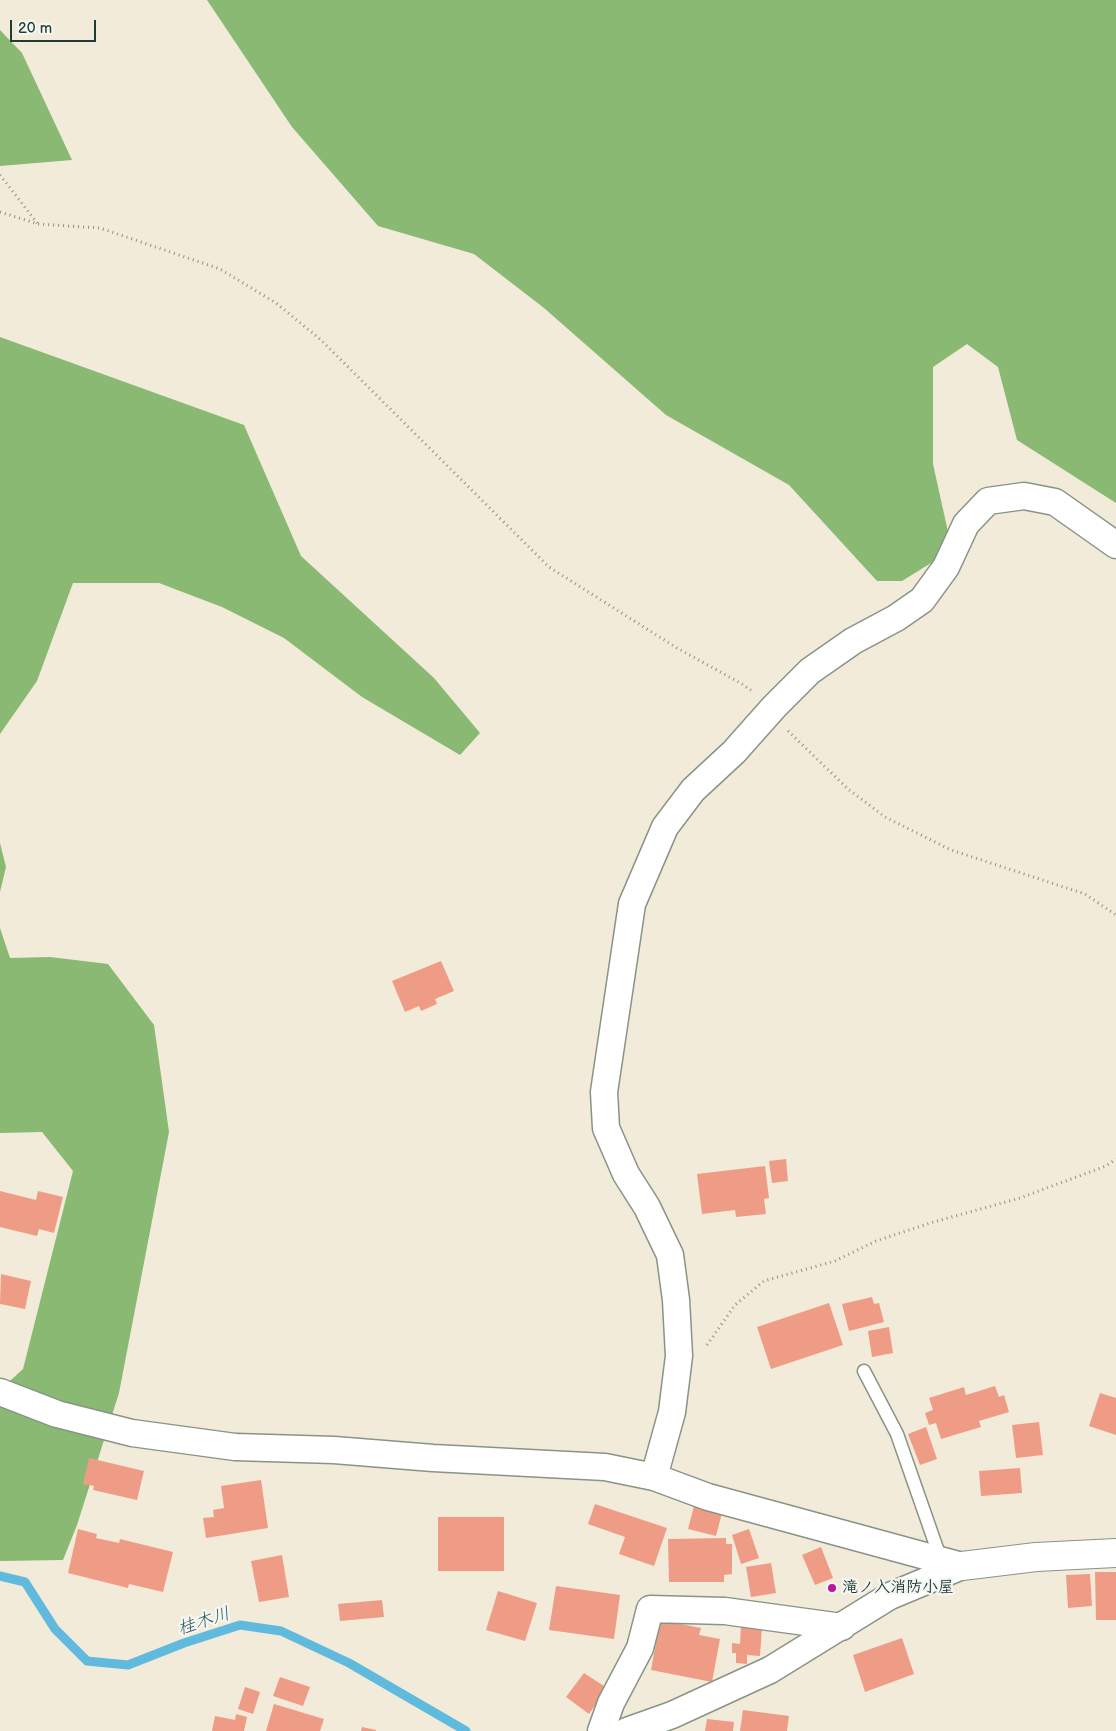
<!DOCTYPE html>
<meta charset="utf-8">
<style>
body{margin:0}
#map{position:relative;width:1116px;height:1731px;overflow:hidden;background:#f2ebd9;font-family:"Balsamiq Sans",sans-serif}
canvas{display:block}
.scale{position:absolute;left:10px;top:20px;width:86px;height:22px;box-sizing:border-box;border:2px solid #1f3d34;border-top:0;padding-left:6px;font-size:15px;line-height:18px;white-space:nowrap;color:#1f3d34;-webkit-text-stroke:4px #f6f6f2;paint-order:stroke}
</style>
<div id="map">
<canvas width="1116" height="1731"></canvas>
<div class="scale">20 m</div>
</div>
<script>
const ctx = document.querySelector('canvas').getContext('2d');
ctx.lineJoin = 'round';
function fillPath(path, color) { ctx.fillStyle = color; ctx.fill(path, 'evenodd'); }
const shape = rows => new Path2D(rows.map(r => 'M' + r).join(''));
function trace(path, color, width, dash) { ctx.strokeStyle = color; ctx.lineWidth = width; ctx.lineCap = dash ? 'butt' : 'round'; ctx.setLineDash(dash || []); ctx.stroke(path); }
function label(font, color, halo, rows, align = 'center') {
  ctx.font = font + ' "Balsamiq Sans","Klee One",sans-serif'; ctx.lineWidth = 4.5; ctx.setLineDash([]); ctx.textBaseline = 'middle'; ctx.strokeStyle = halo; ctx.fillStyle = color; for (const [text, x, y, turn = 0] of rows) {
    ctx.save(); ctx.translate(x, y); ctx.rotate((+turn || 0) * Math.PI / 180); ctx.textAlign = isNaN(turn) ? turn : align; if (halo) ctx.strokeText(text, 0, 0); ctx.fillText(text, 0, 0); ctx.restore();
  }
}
fillPath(shape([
 [207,0,1116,0,1116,503,1017,440,998,367,967,344,933,367,933,464,952,550,902,581,877,581,789,485,666,415,544,308,474,254,378,226,292,127],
 [0,30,22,53,72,160,0,166],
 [0,337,244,425,301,556,434,678,480,733,460,755,362,697,284,638,222,607,159,583,73,583,37,681,0,734],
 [0,843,6,867,0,892],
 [0,928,10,958,50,957,108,964,154,1025,169,1132,119,1393,77,1525,63,1560,0,1561,0,1390,23,1369,73,1171,42,1132,0,1133]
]), '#89b972');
trace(shape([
 [0,1576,25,1582,55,1629,87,1661,128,1665,184,1643,240,1625,281,1631,349,1663,466,1731]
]), '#60bade', 9);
fillPath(shape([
 [441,961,454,991,435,999,437,1004,421,1011,419,1006,405,1012,392,981],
 [786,1159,788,1181,772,1183,769,1161],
 [765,1166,769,1198,764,1199,766,1214,736,1217,735,1210,702,1214,697,1174],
 [0,1191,36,1200,38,1191,63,1197,54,1233,39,1229,37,1236,0,1227],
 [1,1274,31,1281,25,1309,0,1304],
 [872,1297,874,1304,879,1303,884,1322,849,1331,842,1304],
 [829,1303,843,1345,771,1369,757,1327],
 [889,1327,893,1353,872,1357,868,1331],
 [995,1386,999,1397,1004,1395,1009,1412,979,1421,981,1427,941,1439,936,1423,929,1425,925,1413,933,1410,929,1398,964,1387,966,1395],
 [1100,1393,1116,1398,1116,1435,1089,1426],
 [1039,1422,1043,1455,1016,1458,1012,1425],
 [926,1427,937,1459,920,1465,908,1434],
 [89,1458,144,1471,137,1500,93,1490,94,1486,83,1484],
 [1020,1468,1022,1493,981,1496,979,1471],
 [261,1480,268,1528,206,1538,203,1518,214,1517,213,1510,224,1508,221,1486],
 [595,1504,667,1528,654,1566,619,1554,625,1537,588,1524],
 [694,1506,722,1513,716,1536,688,1529],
 [438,1517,504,1517,504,1571,438,1571],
 [78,1529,97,1534,96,1538,119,1543,120,1539,173,1552,163,1592,129,1584,128,1588,68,1573],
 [749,1529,759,1558,741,1564,732,1535],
 [726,1538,726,1544,732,1544,732,1574,724,1575,724,1582,669,1582,668,1539],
 [821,1547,833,1578,815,1585,802,1555],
 [282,1555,289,1597,259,1602,251,1561],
 [771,1563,776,1593,751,1597,746,1567],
 [1095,1572,1116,1572,1116,1620,1096,1620],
 [1090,1574,1092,1606,1068,1608,1066,1575],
 [556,1586,620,1595,614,1639,549,1630],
 [498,1591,537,1603,525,1641,486,1630],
 [382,1600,384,1617,340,1621,338,1604],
 [660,1620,701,1628,699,1635,720,1639,712,1682,651,1670],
 [741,1626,762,1627,760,1656,747,1655,747,1664,736,1663,736,1653,732,1653,732,1643,740,1644],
 [902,1638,914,1674,865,1692,853,1655],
 [584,1673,607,1688,589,1714,566,1697],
 [280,1677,310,1687,303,1706,273,1696],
 [245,1687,260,1692,253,1714,238,1709],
 [274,1704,324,1719,320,1731,266,1731],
 [743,1710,789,1716,787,1731,740,1731],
 [236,1714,247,1717,244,1731,212,1731,215,1716,235,1720],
 [707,1719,734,1722,733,1731,705,1731],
 [362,1727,376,1730,376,1731,361,1731]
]), '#ef9c87');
const service = shape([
 [864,1371,897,1434,941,1560]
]);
const minor = shape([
 [0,1392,57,1414,132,1433,235,1447,334,1450,433,1458,605,1467,654,1477,708,1497,962,1566],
 [654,1477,672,1412,679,1356,676,1300,670,1255,647,1207,626,1174,606,1128,604,1092,632,904,665,827,693,790,734,752,774,707,810,671,853,641,896,618,922,600,946,567,966,524,988,501,1024,496,1055,502,1116,545],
 [601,1731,611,1703,640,1648,650,1609,725,1611,842,1627],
 [627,1731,672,1715,770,1670,890,1596,962,1566]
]);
const tertiary = shape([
 [962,1566,1036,1557,1116,1553]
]);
trace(service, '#889486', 15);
trace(minor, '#889486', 29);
trace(tertiary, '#889486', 30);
trace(shape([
 [0,175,38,224],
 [0,212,38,224,100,228,220,269,276,303,321,340,549,567,677,648,742,684,752,691],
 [788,731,848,789,885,817,951,850,1085,894,1116,915],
 [707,1345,735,1305,764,1281,835,1261,876,1241,930,1223,1020,1198,1106,1166,1116,1159]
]), '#889486', 3, [1, 4]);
trace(service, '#fff', 12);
trace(minor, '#fff', 26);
trace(tertiary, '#fff', 28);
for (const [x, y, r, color] of [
 [832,1588,5,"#b5179e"]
]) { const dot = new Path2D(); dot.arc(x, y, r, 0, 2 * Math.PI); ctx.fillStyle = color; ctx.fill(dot); trace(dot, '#f6f6f2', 2); }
label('bold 16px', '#1f3d34', '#f6f6f2', [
 ["滝ノ入消防小屋",842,1588]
], 'left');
label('italic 18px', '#2f5c5e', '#f6f6f2', [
 ["桂木川",204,1622,-18]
]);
</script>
